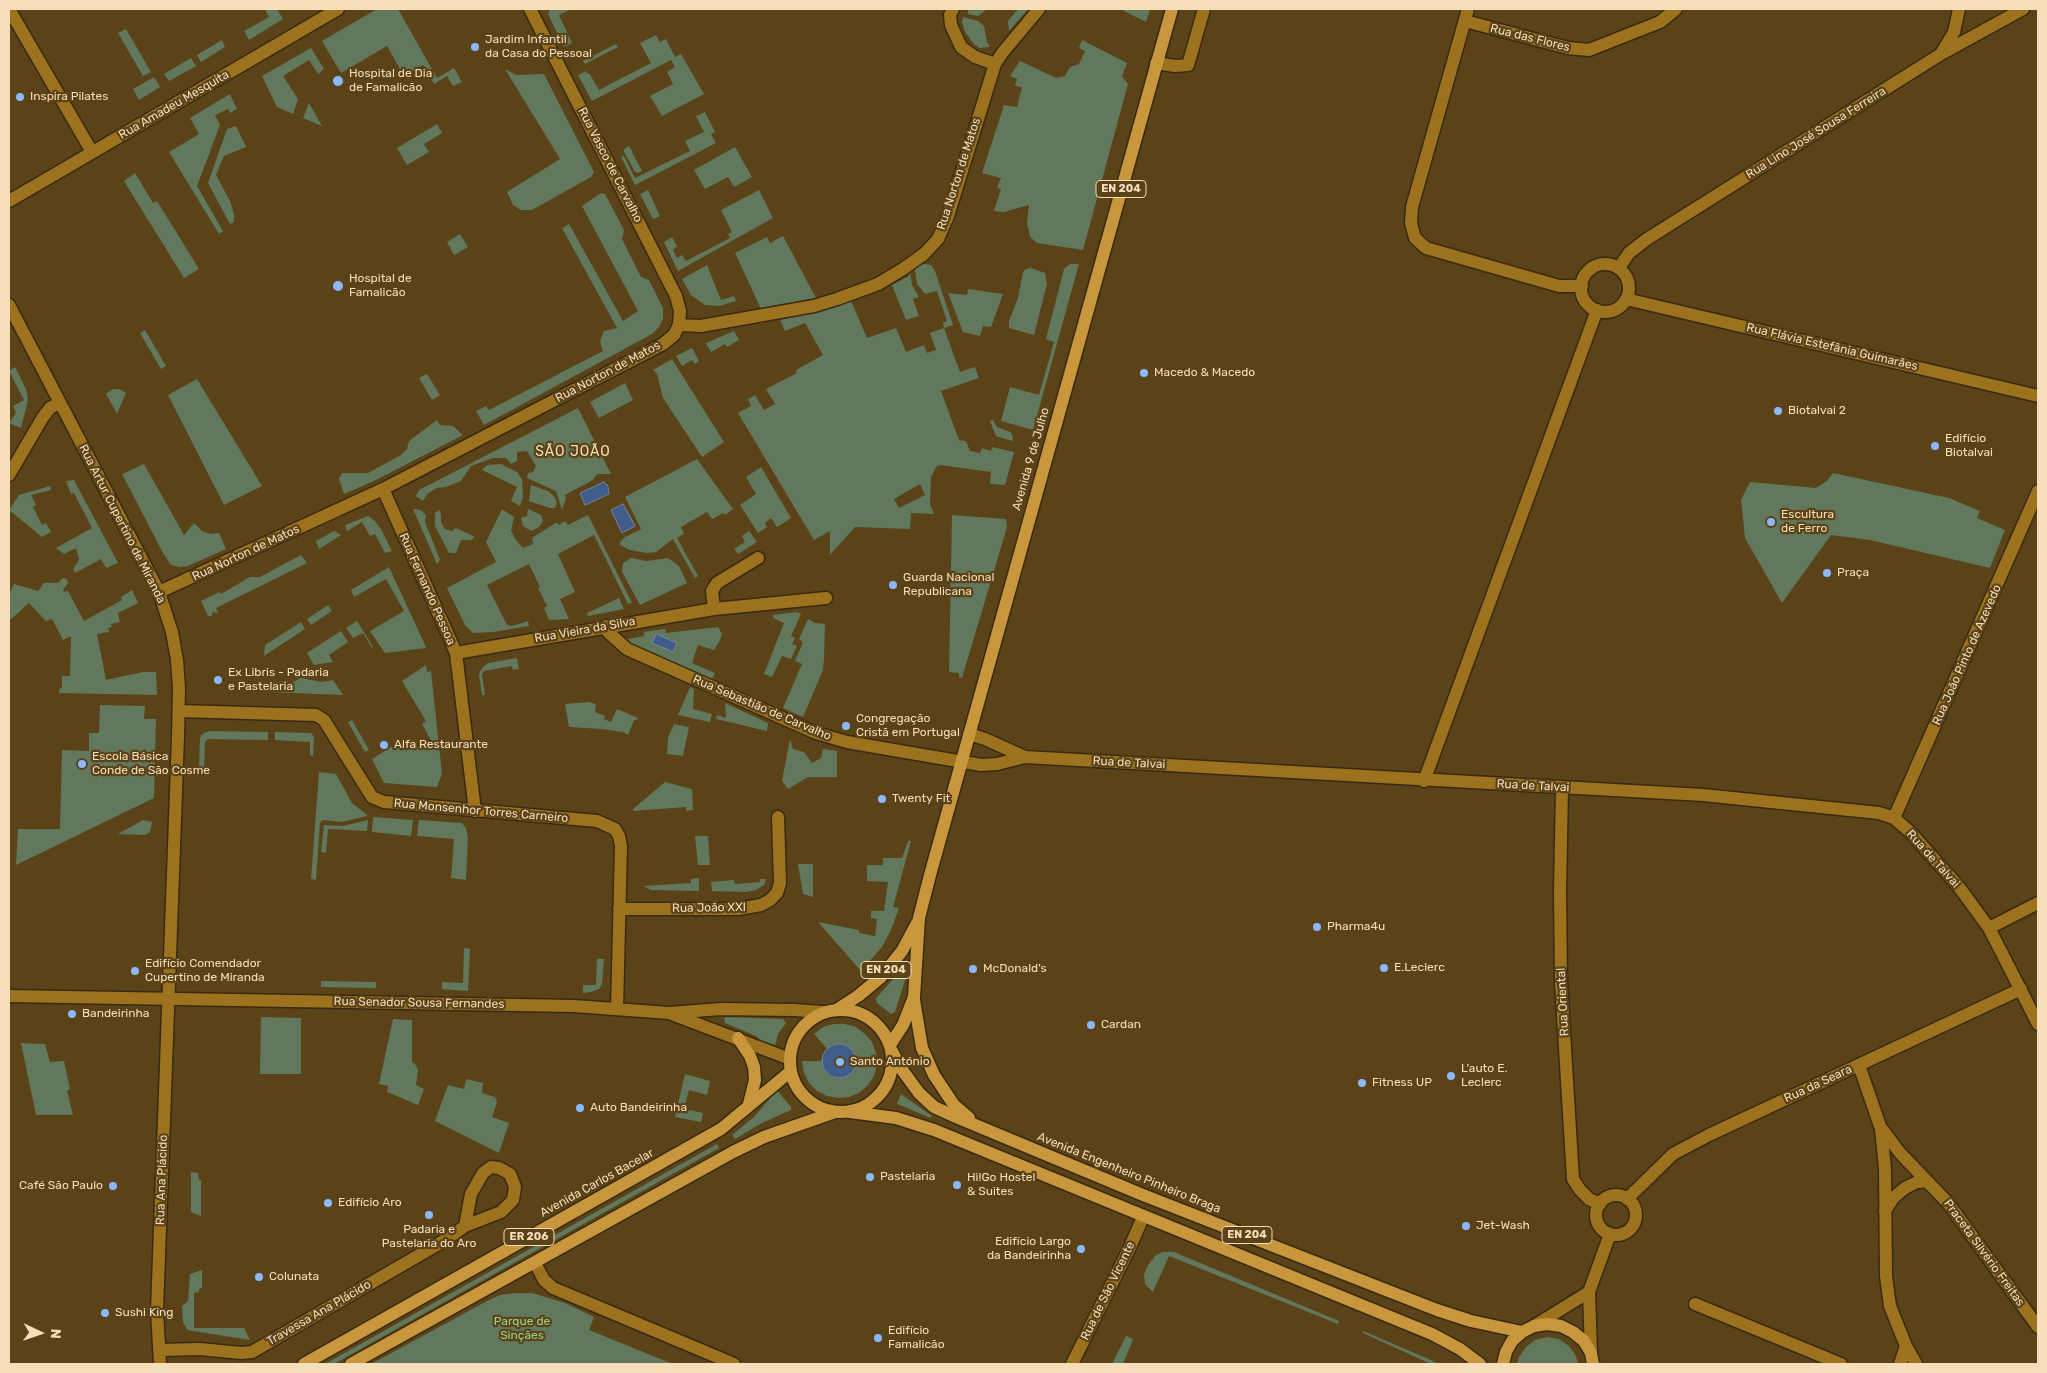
<!DOCTYPE html>
<meta charset="utf-8">
<style>
body{margin:0}
#map{position:relative;width:2047px;height:1373px;overflow:hidden;background:#5a4219;font-family:Rubik,sans-serif}
canvas{display:block}
.frame{position:absolute;inset:0;border:10px solid #f6deba;pointer-events:none}
.north{position:absolute;left:15px;top:1308px;width:50px;height:50px;-webkit-text-stroke:4px #5a4219;paint-order:stroke;rotate:93deg;font-size:14px;font-weight:700;line-height:20px;text-align:center;color:#f6deba}
.north::after{content:'';display:block;margin:auto;width:18px;height:22px;background:#f6deba;clip-path:polygon(50% 0,100% 100%,50% 72%,0 100%)}
</style>
<div id="map">
<canvas width="2047" height="1373"></canvas>
<div class="frame"></div>
<div class="north">N</div>
</div>
<script>
const ctx = document.querySelector('canvas').getContext('2d');
ctx.lineJoin = 'round';
function fillPath(path, color) { ctx.fillStyle = color; ctx.fill(path, 'evenodd'); }
const shape = rows => new Path2D(rows.map(r => 'M' + r).join(''));
function trace(path, color, width, dash) { ctx.strokeStyle = color; ctx.lineWidth = width; ctx.lineCap = dash ? 'butt' : 'round'; ctx.setLineDash(dash || []); ctx.stroke(path); }
function label(font, color, halo, rows, align = 'center') {
  ctx.font = font + ' Rubik,sans-serif'; ctx.lineWidth = 4.5; ctx.setLineDash([]); ctx.textBaseline = 'middle'; ctx.strokeStyle = halo; ctx.fillStyle = color; for (const [text, x, y, turn = 0] of rows) {
    ctx.save(); ctx.translate(x, y); ctx.rotate((+turn || 0) * Math.PI / 180); ctx.textAlign = isNaN(turn) ? turn : align; if (halo) ctx.strokeText(text, 0, 0); ctx.fillText(text, 0, 0); ctx.restore();
  }
}
fillPath(shape([
 [265,9,277,9,283,19,249,40,244,31,269,17],
 [377,9,398,9,437,78,454,68,462,82,453,86,447,76,434,84,423,65,404,76,387,46,341,73,322,41],
 [550,9,572,9,559,15,572,43,564,47,548,14],
 [968,9,987,9,978,16,968,14],
 [1018,9,1028,9,1009,31,1008,21],
 [1120,9,1150,9,1146,22],
 [963,17,978,21,984,26,987,42,990,47,979,48,974,44,965,32,962,22],
 [126,29,151,72,143,76,118,33],
 [656,35,660,42,666,39,675,57,681,54,704,94,662,116,650,96,673,84,667,72,675,67,671,60,592,101,578,75,586,71,587,74,589,73,599,90,651,63,640,43],
 [222,40,225,47,201,62,197,55],
 [1082,40,1127,63,1122,76,1128,84,1083,250,1037,243,1030,237,1027,222,1029,205,1004,212,994,211,1001,189,997,188,1001,178,982,173,1004,105,1017,107,1022,87,1015,86,1017,79,1010,76,1020,61,1056,78,1065,76,1070,67,1079,64,1085,51,1079,48],
 [616,44,618,47,585,64,583,61],
 [311,48,324,69,318,74,309,60,283,76,298,99,293,114,277,107,262,76],
 [191,58,196,66,169,81,164,74],
 [505,69,516,75,544,74,594,172,591,177,532,210,521,210,513,205,507,192,560,159],
 [154,77,160,87,139,100,133,89],
 [230,94,237,109,230,113,228,109,215,115,220,125,197,186,223,231,219,234,169,152,199,134,190,118],
 [309,103,322,126,303,118],
 [705,112,715,132,711,134,716,143,635,185,621,157,624,156,635,178,690,151,685,141,704,132,696,116],
 [437,124,442,133,424,144,429,152,407,165,397,148],
 [236,126,246,147,224,156,216,175,230,201,234,214,234,222,230,224,208,183,227,129],
 [629,146,642,171,638,173,635,172,624,152,624,149],
 [735,147,752,177,734,187,728,177,705,189,694,170],
 [135,173,153,203,157,201,199,269,184,278,124,181],
 [648,190,660,216,653,219,640,194],
 [759,190,773,218,678,271,664,242,672,237,677,246,673,250,677,258,682,255,686,261,730,238,728,234,732,232,721,210],
 [601,193,605,194,624,230,622,239,641,277,649,280,663,308,663,319,659,327,652,334,484,425,476,411,486,406,489,410,603,351,600,341,604,331,617,328,562,228,569,224,623,321,638,311,582,206],
 [460,234,468,247,454,255,447,242],
 [783,236,816,298,761,309,735,253,767,237,770,243],
 [926,264,931,265,935,271,953,325,944,328,960,372,975,367,979,378,941,391,959,440,966,441,970,451,980,453,982,448,991,451,992,447,1014,452,1005,485,990,484,991,472,940,465,936,467,931,477,930,504,934,514,911,513,910,529,855,527,830,555,830,531,814,540,738,413,751,406,748,399,755,395,764,410,775,404,766,389,797,373,796,370,823,355,805,323,785,331,780,320,851,301,867,338,896,328,906,352,924,345,927,353,936,350,930,333,944,328,943,323,947,321,937,291,925,294,917,284,915,270,917,265],
 [920,484,925,495,899,508,894,499],
 [1070,264,1079,264,1033,430,1001,421,1010,387,1039,395,1054,342,1046,339,1064,269],
 [707,265,721,300,734,296,736,301,719,306,705,305,691,295,682,279],
 [1031,268,1045,273,1047,284,1034,335,1009,328,1009,321,1018,298,1023,272,1026,269],
 [910,271,912,285,919,297,913,299,919,316,906,320,892,285,909,276],
 [968,289,1003,294,991,327,983,326,980,336,963,332,948,293,967,295],
 [145,330,166,366,161,369,140,333],
 [734,331,739,340,727,347,725,344,711,352,706,343],
 [692,348,699,361,695,364,692,360,682,366,676,356],
 [672,359,724,442,702,457,663,398,657,374,653,370],
 [15,367,26,389,28,400,21,428,9,423,16,413,13,406,24,400,9,371],
 [427,374,440,395,432,400,419,378],
 [197,379,262,486,224,505,168,395],
 [625,383,633,400,599,418,590,402],
 [113,389,119,389,126,393,117,414,106,394],
 [578,408,611,474,597,474,593,480,565,495,566,498,562,510,556,491,527,478,528,473,533,472,536,466,527,451,517,452,517,461,511,464,506,458,493,458,471,466,461,481,446,487,437,488,427,494,423,501,416,496,419,490],
 [437,420,440,425,453,426,463,435,378,479,344,494,339,479,342,473,368,473,401,455,407,449,409,441],
 [993,420,997,427,1010,432,1013,436,1012,441,996,436,990,421],
 [697,459,733,509,725,515,723,513,712,519,707,512,681,527,684,534,677,538,698,576,695,578,673,539,656,552,647,553,630,550,620,545,620,542,625,537,641,529,625,497],
 [144,464,184,535,194,523,202,531,210,534,219,533,226,549,188,566,179,567,171,565,163,553,122,474],
 [501,464,517,472,522,479,523,497,520,506,511,501,517,487,482,470,487,465],
 [761,467,791,518,777,527,771,518,765,523,767,527,758,533,740,505,756,494,746,477],
 [1833,473,1949,498,1980,511,1977,518,2005,530,1990,568,1870,540,1831,535,1782,603,1745,538,1741,500,1750,482,1816,488,1827,481],
 [74,480,118,563,106,568,101,559,75,573,73,569,79,560,76,548,64,554,56,548,92,528,74,493,71,494,66,481],
 [531,485,548,491,553,495,557,502,555,508,550,508,529,501],
 [50,486,51,490,31,495,36,505,33,507,42,525,46,523,51,532,42,537,9,510,19,495],
 [413,509,421,510,426,515,425,522,440,560,437,564],
 [502,509,514,517,511,531,516,540,523,548,533,544,532,538,557,522,559,525,565,521,568,525,588,515,632,603,628,604,594,535,558,554,575,592,560,599,569,619,549,620,544,608,547,606,538,588,540,587,529,564,487,585,507,625,512,626,528,621,529,626,493,632,473,633,465,625,447,588,496,562,486,542],
 [528,509,541,515,543,521,539,527,531,531,523,526,521,518,527,516],
 [439,510,441,514,441,522,445,529,452,531,456,528,475,537,471,540,461,540,456,553,449,553,435,526,435,513],
 [952,515,1006,519,1007,527,962,678,959,677,959,673,949,672],
 [368,516,375,521,382,531,392,551,385,553,375,534,370,536,362,522,347,531,345,525],
 [334,531,341,535,319,549,316,541],
 [749,531,757,542,738,554,734,549,745,542,742,536],
 [301,555,307,563,216,608,218,613,212,612,212,616,208,616,201,601,219,592,221,594,250,577,260,577],
 [631,558,647,561,668,558,679,566,687,583,640,605,622,572,623,563],
 [389,567,425,645,426,648,385,653,370,631,404,611,386,579,354,597,351,590],
 [63,578,67,579,68,583,63,590,64,592,68,591,84,621,122,600,121,597,132,590,138,603,118,613,120,622,111,624,112,627,108,628,109,632,97,634,106,680,143,672,156,672,157,695,59,693,60,688,62,688,62,676,70,676,71,636,63,640,52,619,46,621,29,603,9,621,9,595,14,584,38,591,44,583,58,583],
 [619,598,624,609,588,616,587,613],
 [328,605,332,611,311,625,307,619],
 [797,612,801,614,791,636,795,638,792,644,797,646,791,659,782,656,772,677,764,674,784,623,773,618,773,615],
 [808,619,815,623,825,624,824,659,823,670,803,717,783,708,802,664,795,661,803,642,799,639],
 [357,621,373,647,372,648,363,633,353,638,346,628],
 [301,622,305,629,264,656,265,645],
 [718,627,722,634,720,640,714,650,698,645,692,663,715,673,712,680,631,645,628,639,644,636,644,632,665,629,666,633],
 [341,631,348,642,329,655,333,662,314,665,307,653],
 [517,658,519,669,513,670,512,666,484,671,482,674,485,695,482,695,479,674,482,668,488,663],
 [426,665,427,672,431,671,442,774,437,787,384,783,372,759,404,739,409,748,434,746,422,724,426,721,402,681],
 [301,678,322,682,333,680,343,695,266,692,266,685,287,680,290,684],
 [690,687,694,689,693,709,712,714,710,722,678,715],
 [589,702,596,704,595,712,605,716,604,719,611,722,617,709,638,718,637,720,634,720,628,735,623,732,602,729,569,727,565,704],
 [725,703,768,723,767,731,716,719,717,715,726,718],
 [100,705,145,706,144,719,156,719,154,798,16,865,18,829,60,829,62,750,89,751,89,733,99,733],
 [352,720,369,750,365,752,348,722],
 [674,724,689,727,683,756,667,754,668,738],
 [210,731,268,732,268,740,208,739,205,742,204,771,199,770,200,737,204,733],
 [275,732,311,733,314,737,313,756,310,755,310,742,275,740],
 [790,739,793,749,804,752,812,763,821,758,823,749,837,751,837,777,808,777,788,789,782,781],
 [319,772,336,774,352,803,367,815,367,816,342,822,323,820,320,823,316,880,311,879],
 [665,782,692,789,693,810,686,811,686,807,633,811,633,809],
 [373,817,413,820,411,836,372,832],
 [143,820,152,822,150,832,145,835,118,834],
 [368,820,367,831,328,829,326,853,321,852,324,825,343,826],
 [419,820,462,823,466,828,468,838,466,880,451,878,454,839,417,836],
 [695,836,708,836,710,865,698,865],
 [908,841,911,841,893,907,899,908,891,930,882,947,861,971,818,922,859,930,859,933,875,936,877,919,871,918,871,911,884,911,888,882,867,881,867,865,883,865,883,858,902,858],
 [798,864,813,864,813,897,803,894],
 [699,878,699,891,651,890,643,886,691,883,691,879],
 [760,879,766,879,764,885,756,890,746,892,712,891,711,882,734,880,735,884,760,882],
 [464,948,470,949,468,991,442,989,442,982,463,983],
 [597,959,604,959,602,984,599,989,591,992,583,993,583,985,596,985],
 [906,965,909,968,895,1012,891,1014,877,1003,876,998],
 [321,981,376,982,376,988,321,987],
 [261,1017,301,1018,301,1074,260,1074],
 [727,1017,783,1019,786,1023,778,1034,775,1046,770,1049,756,1036,725,1023,724,1018],
 [393,1019,412,1020,412,1062,415,1064,418,1070,416,1085,424,1089,418,1105,387,1092,388,1086,379,1084],
 [834,1024,845,1024,856,1027,865,1034,872,1042,876,1053,877,1065,874,1076,868,1085,859,1093,849,1097,838,1098,827,1096,817,1091,809,1083,804,1073,802,1061,822,1061,828,1075,838,1044,827,1049,814,1034,823,1027],
 [21,1043,45,1044,50,1062,64,1061,70,1089,67,1091,73,1115,36,1115],
 [685,1074,710,1081,707,1095,689,1090,684,1109,703,1113,701,1122,675,1117],
 [466,1079,483,1083,482,1093,495,1097,497,1102,492,1117,509,1123,499,1153,435,1121,448,1085,464,1089],
 [777,1090,791,1107,791,1110,760,1124,735,1139,732,1135,754,1117],
 [901,1094,932,1116,931,1118,897,1104],
 [717,1144,719,1148,334,1364,325,1364],
 [191,1172,198,1173,199,1180,201,1180,201,1216,191,1212],
 [1163,1252,1174,1252,1339,1321,1338,1324,1169,1256,1153,1292,1145,1284,1144,1275,1148,1265,1156,1255],
 [202,1270,202,1288,199,1289,199,1292,194,1293,194,1328,244,1328,250,1340,187,1330,183,1322,182,1306,188,1301,190,1274],
 [514,1293,532,1293,565,1303,594,1317,589,1330,673,1364,371,1364,489,1300,500,1295],
 [1363,1331,1431,1360,1438,1364,1431,1364,1363,1333],
 [1126,1336,1133,1339,1123,1364,1112,1364],
 [1547,1337,1559,1339,1569,1346,1576,1356,1578,1364,1517,1364,1519,1357,1526,1347,1535,1340]
]), '#62785c');
const water = shape([
 [604,482,608,486,609,494,585,505,580,493,604,482],
 [623,504,635,526,622,533,611,510,623,504],
 [656,634,677,643,673,652,652,643,656,634],
 '822 1061a17 17 0 1 1 34 0a17 17 0 1 1-34 0Z'
]);
fillPath(water, '#405d8a');
trace(water, '#778498', 1);
const minor = shape([
 [9,9,92,152],
 [953,9,950,15,951,25,961,47,975,57,995,64],
 [1468,9,1412,207,1411,223,1415,238,1426,248,1559,286,1582,286],
 [1465,21,1568,48,1589,50,1660,22,1676,9],
 [1941,54,1954,32,1959,9],
 [1156,63,1175,66,1188,65,1204,9],
 [9,201,338,9],
 '1581 288a24 24 0 1 1 48 0a24 24 0 1 1-48 0Z',
 [1619,268,1629,253,1647,239,1941,54,2023,9],
 [1626,299,2038,396],
 [9,305,159,592,172,632,177,660,179,688,178,737,157,1311,160,1364],
 [679,325,701,326,814,306,837,299,878,284,903,269,924,254,938,239,948,216,995,64,1003,52,1039,9],
 [9,475,43,417,50,408,59,403],
 [383,489,456,653,475,811],
 [159,592,383,489,663,344,674,335,679,325,680,311,676,296,530,9],
 [714,609,712,591,717,583,758,558],
 [606,626,608,632,627,649,816,733,847,742,981,765,997,764,1025,757,1703,795,1879,813,1894,818,1910,832,1959,887,1989,928,2038,1024],
 [456,653,714,609,826,598],
 [179,711,316,715,324,720,372,797,384,802,597,821,615,829,619,836,621,846,617,1009],
 [969,734,985,739,1025,757],
 [1424,781,1597,310],
 [1562,788,1560,892,1561,983,1573,1179,1580,1190,1589,1199,1600,1204],
 [1894,818,2038,491],
 [619,909,738,909,761,905,770,900,777,893,780,883,778,817],
 [1989,928,2038,903],
 [9,996,574,1006,669,1013,721,1009,794,1010,823,1012],
 [674,1015,790,1059],
 [1859,1065,1881,1129,1885,1169,1886,1276,1890,1306,1906,1346,1916,1364],
 [1882,1129,1900,1153,1948,1203,2038,1327],
 '1596 1215a20 20 0 1 1 40 0a20 20 0 1 1-40 0Z',
 [1627,1199,1673,1154,1709,1135,2021,989],
 [1885,1211,1893,1198,1905,1188,1917,1182,1927,1181],
 [535,1263,544,1280,553,1288,734,1364],
 [1695,1304,1841,1364],
 [1534,1326,1589,1292],
 [159,1350,200,1349,241,1353,252,1352,447,1239,465,1226,501,1212,513,1200,515,1187,510,1174,499,1168,491,1167,483,1173,471,1194,465,1226],
 [1591,1353,1589,1292,1610,1234],
 [1072,1364,1130,1247,1143,1217],
 [1900,1364,1906,1346]
]);
const major = shape([
 [914,1000,922,1048,934,1075,954,1105,969,1118],
 [838,1009,858,996,881,977,902,951,917,923],
 '790 1061a51 51 0 1 1 102 0a51 51 0 1 1-102 0Z',
 [738,1038,750,1056,754,1067,755,1080,749,1104],
 [890,1045,903,1025,914,997,919,918,930,875,1172,9],
 [892,1051,900,1067,919,1093,934,1107,956,1117,1143,1195,1437,1310,1471,1321,1522,1332],
 [850,1112,896,1118,934,1130,1432,1334,1460,1349,1480,1364],
 [304,1364,721,1129,791,1071],
 [351,1364,733,1152,764,1137,835,1112],
 [1503,1364,1506,1352,1512,1341,1522,1332,1534,1326,1547,1324,1561,1326,1573,1332,1584,1341,1591,1353,1593,1364]
]);
trace(minor, '#392a12', 15);
trace(major, '#392a12', 15);
trace(minor, '#9d721f', 12);
trace(major, '#c8963c', 12);
for (const [x, y, r, color] of [
 [475,47,5,"#8db9fc"],
 [338,81,6,"#8db9fc"],
 [20,97,5,"#8db9fc"],
 [338,286,6,"#8db9fc"],
 [1144,373,5,"#8db9fc"],
 [1778,411,5,"#8db9fc"],
 [1935,446,5,"#8db9fc"],
 [1771,522,5,"#8db9fc"],
 [1827,573,5,"#8db9fc"],
 [893,585,5,"#8db9fc"],
 [218,680,5,"#8db9fc"],
 [846,726,5,"#8db9fc"],
 [384,745,5,"#8db9fc"],
 [82,764,5,"#8db9fc"],
 [882,799,5,"#8db9fc"],
 [1317,927,5,"#8db9fc"],
 [1384,968,5,"#8db9fc"],
 [973,969,5,"#8db9fc"],
 [135,971,5,"#8db9fc"],
 [72,1014,5,"#8db9fc"],
 [1091,1025,5,"#8db9fc"],
 [840,1062,5,"#8db9fc"],
 [1451,1076,5,"#8db9fc"],
 [1362,1083,5,"#8db9fc"],
 [580,1108,5,"#8db9fc"],
 [870,1177,5,"#8db9fc"],
 [957,1185,5,"#8db9fc"],
 [113,1186,5,"#8db9fc"],
 [328,1203,5,"#8db9fc"],
 [429,1215,5,"#8db9fc"],
 [1466,1226,5,"#8db9fc"],
 [1081,1249,5,"#8db9fc"],
 [259,1277,5,"#8db9fc"],
 [105,1313,5,"#8db9fc"],
 [878,1338,5,"#8db9fc"]
]) { const dot = new Path2D(); dot.arc(x, y, r, 0, 2 * Math.PI); ctx.fillStyle = color; ctx.fill(dot); trace(dot, '#5a4219', 2); }
for (const [x, y, w] of [
 [1121,189,50],
 [886,970,50],
 [1247,1235,50],
 [529,1237,50]
]) { const box = new Path2D(); box.roundRect(x - w / 2, y - 8.5, w, 17, 4); ctx.fillStyle = '#5a4219'; ctx.fill(box); trace(box, '#f6deba', 1); }
label('bold 11px', '#f6deba', null, [
 ["EN 204",1121,189],
 ["EN 204",886,970],
 ["EN 204",1247,1235],
 ["ER 206",529,1237]
]);
label('12px', '#f6deba', '#5a4219', [
 ["Rua das Flores",1530,38,14],
 ["Rua Amadeu Mesquita",174,105,-30],
 ["Rua Lino José Sousa Ferreira",1816,133,-32],
 ["Rua Vasco de Carvalho",610,165,63],
 ["Rua Norton de Matos",959,174,-72],
 ["Rua Flávia Estefânia Guimarães",1832,347,13],
 ["Rua Norton de Matos",608,372,-28],
 ["Avenida 9 de Julho",1031,459,-74],
 ["Rua Artur Cupertino de Miranda",122,524,63],
 ["Rua Norton de Matos",246,553,-25],
 ["Rua Fernando Pessoa",427,589,66],
 ["Rua Vieira da Silva",585,630,-10],
 ["Rua João Pinto de Azevedo",1967,655,-66],
 ["Rua Sebastião de Carvalho",762,708,23],
 ["Rua de Talvai",1129,763,3],
 ["Rua de Talvai",1533,786,3],
 ["Rua Monsenhor Torres Carneiro",481,811,5],
 ["Rua de Talvai",1933,859,48],
 ["Rua João XXI",709,908,-1],
 ["Rua Oriental",1563,1002,-93],
 ["Rua Senador Sousa Fernandes",419,1003,1],
 ["Rua da Seara",1818,1084,-25],
 ["Avenida Engenheiro Pinheiro Braga",1129,1173,22],
 ["Rua Ana Plácido",162,1180,-88],
 ["Avenida Carlos Bacelar",597,1183,-29],
 ["Praceta Silvério Freitas",1984,1253,54],
 ["Rua de São Vicente",1108,1291,-64],
 ["Travessa Ana Plácido",319,1313,-30]
]);
label('12px', '#f6deba', '#5a4219', [
 ["Jardim Infantil",485,40],
 ["da Casa do Pessoal",485,54],
 ["Hospital de Dia",349,74],
 ["de Famalicão",349,88],
 ["Inspira Pilates",30,97],
 ["Hospital de",349,279],
 ["Famalicão",349,293],
 ["Macedo & Macedo",1154,373],
 ["Biotalvai 2",1788,411],
 ["Edifício",1945,439],
 ["Biotalvai",1945,453],
 ["Escultura",1781,515],
 ["de Ferro",1781,529],
 ["Praça",1837,573],
 ["Guarda Nacional",903,578],
 ["Republicana",903,592],
 ["Ex Libris - Padaria",228,673],
 ["e Pastelaria",228,687],
 ["Congregação",856,719],
 ["Cristã em Portugal",856,733],
 ["Alfa Restaurante",394,745],
 ["Escola Básica",92,757],
 ["Conde de São Cosme",92,771],
 ["Twenty Fit",892,799],
 ["Pharma4u",1327,927],
 ["Edifício Comendador",145,964],
 ["Cupertino de Miranda",145,978],
 ["E.Leclerc",1394,968],
 ["McDonald's",983,969],
 ["Bandeirinha",82,1014],
 ["Cardan",1101,1025],
 ["Santo António",850,1062],
 ["L'auto E.",1461,1069],
 ["Leclerc",1461,1083],
 ["Fitness UP",1372,1083],
 ["Auto Bandeirinha",590,1108],
 ["Pastelaria",880,1177],
 ["Hi!Go Hostel",967,1178],
 ["& Suites",967,1192],
 ["Café São Paulo",103,1186,"right"],
 ["Edifício Aro",338,1203],
 ["Jet-Wash",1476,1226],
 ["Padaria e",429,1230,"center"],
 ["Pastelaria do Aro",429,1244,"center"],
 ["Edifício Largo",1071,1242,"right"],
 ["da Bandeirinha",1071,1256,"right"],
 ["Colunata",269,1277],
 ["Sushi King",115,1313],
 ["Edifício",888,1331],
 ["Famalicão",888,1345]
], 'left');
label('12px', '#9bd38c', '#5a4219', [
 ["Parque de",522,1322],
 ["Sinçães",522,1336]
]);
ctx.letterSpacing = '1px';
label('14px', '#f6deba', '#5a4219', [
 ["SÃO JOÃO",573,452]
]);
ctx.letterSpacing = '0px';
</script>
